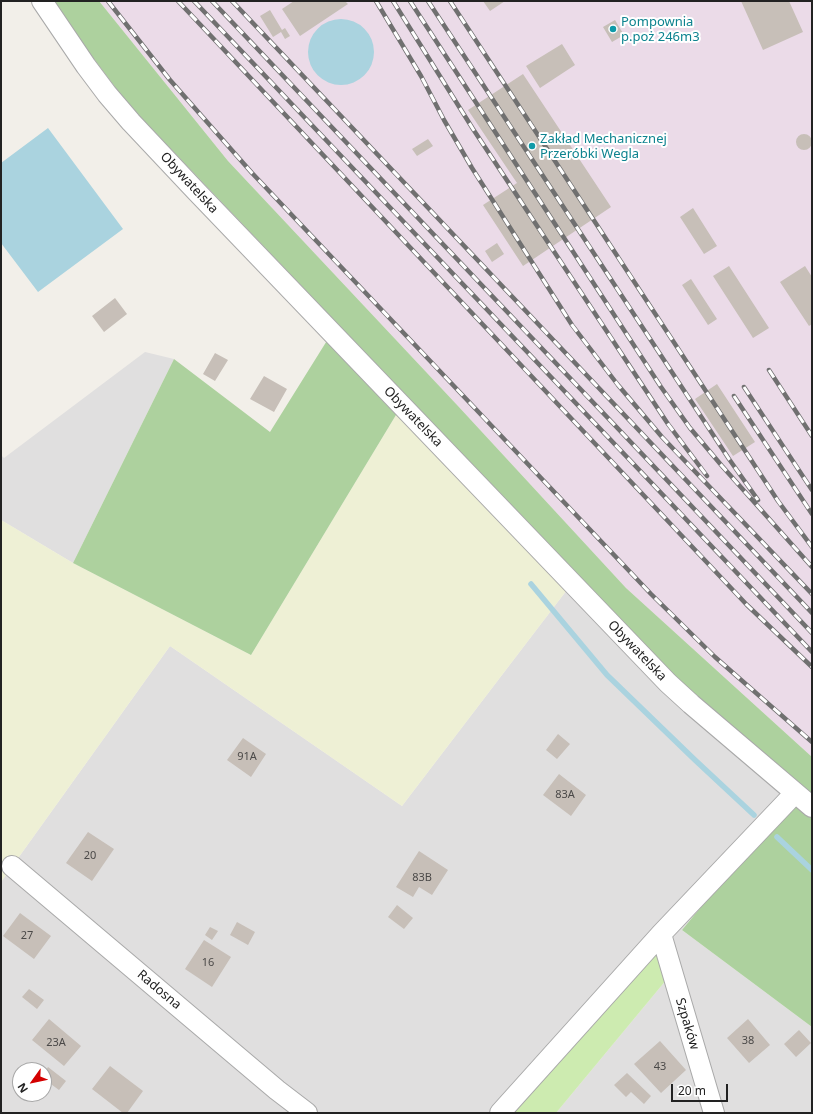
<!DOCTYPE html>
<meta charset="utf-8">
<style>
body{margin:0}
#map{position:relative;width:813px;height:1114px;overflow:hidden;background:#f2efe9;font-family:"Noto Sans",sans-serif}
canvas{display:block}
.frame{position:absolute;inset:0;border:2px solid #222;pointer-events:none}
.north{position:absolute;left:12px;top:1062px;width:40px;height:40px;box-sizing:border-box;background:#fff;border:1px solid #a7a7a7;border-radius:50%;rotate:237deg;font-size:11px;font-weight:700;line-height:16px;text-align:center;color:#222}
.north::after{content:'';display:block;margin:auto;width:14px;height:18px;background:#d40000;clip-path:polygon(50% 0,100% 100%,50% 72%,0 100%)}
.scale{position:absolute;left:671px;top:1084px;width:57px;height:18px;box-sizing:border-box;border:2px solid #222;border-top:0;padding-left:5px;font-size:12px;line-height:14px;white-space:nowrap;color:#222;-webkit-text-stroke:3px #fff;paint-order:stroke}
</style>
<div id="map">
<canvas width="813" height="1114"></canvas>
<div class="frame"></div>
<div class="north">N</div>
<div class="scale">20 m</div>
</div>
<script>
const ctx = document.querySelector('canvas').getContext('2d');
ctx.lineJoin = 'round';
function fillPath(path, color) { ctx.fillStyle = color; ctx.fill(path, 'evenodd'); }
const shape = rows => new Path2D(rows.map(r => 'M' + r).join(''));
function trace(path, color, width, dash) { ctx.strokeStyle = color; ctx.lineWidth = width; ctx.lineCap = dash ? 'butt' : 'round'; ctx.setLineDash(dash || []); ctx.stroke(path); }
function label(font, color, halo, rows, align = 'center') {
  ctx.font = font + ' "Noto Sans",sans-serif'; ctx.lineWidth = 4; ctx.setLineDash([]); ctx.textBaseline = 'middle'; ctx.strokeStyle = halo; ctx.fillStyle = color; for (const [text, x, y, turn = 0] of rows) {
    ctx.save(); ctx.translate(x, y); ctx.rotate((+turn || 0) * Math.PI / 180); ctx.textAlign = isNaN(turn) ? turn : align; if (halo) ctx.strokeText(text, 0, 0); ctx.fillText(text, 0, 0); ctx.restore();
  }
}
fillPath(shape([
 [145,352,174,359,73,563,1,520,1,455,4,458],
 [573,582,795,793,682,930,812,1027,812,1113,556,1113,672,973,500,1113,1,1113,1,882,170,646,402,806],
 [20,1070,44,1070,44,1094,20,1094]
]), '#e0dfdf');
fillPath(shape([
 [99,1,812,1,812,757,626,588,458,406,228,161]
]), '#ebdbe8');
fillPath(shape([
 [402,405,573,582,402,806,170,646,1,882,1,520,73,563,251,655]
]), '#eef0d5');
fillPath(shape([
 [661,934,672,973,556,1113,500,1113]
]), '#cdebb0');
fillPath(shape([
 [54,1,99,1,228,161,458,406,626,588,812,757,812,794,665,671,313,298,127,103,79,39],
 [333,331,402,405,251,655,73,563,174,359,270,432],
 [795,793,812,807,812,1027,682,930]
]), '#add19e');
fillPath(shape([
 '308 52a33 33 0 1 1 66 0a33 33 0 1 1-66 0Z',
 [48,128,123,229,38,292,1,243,1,163]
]), '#aad3df');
trace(shape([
 [531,584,607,675,695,760,754,815],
 [777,837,812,870]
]), '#aad3df', 5.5);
fillPath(shape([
 [294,1,345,1,348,4,300,36,282,9],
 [483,1,505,1,490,11],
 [741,1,789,1,803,32,763,50],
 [270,10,282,30,285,28,290,36,285,39,281,32,273,37,260,16],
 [615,20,624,35,612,42,603,27],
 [562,44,575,65,540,88,526,66],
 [523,74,611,207,523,266,483,205,517,183,468,110],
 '796 142a8 8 0 1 1 16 0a8 8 0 1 1-16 0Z',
 [428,139,433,146,417,156,412,149],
 [693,208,717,246,704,254,680,217],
 [497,243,504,254,492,262,485,251],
 [729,266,769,328,753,338,713,276],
 [805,266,812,277,812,324,809,326,780,282],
 [691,279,717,319,708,325,682,285],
 [115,298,127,314,104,332,92,316],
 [215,353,228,360,215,381,203,374],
 [264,376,287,389,274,412,250,399],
 [717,384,755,442,733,456,695,399],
 [558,734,570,744,557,759,546,750],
 [243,738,266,754,251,777,227,760],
 [559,774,586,795,571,816,543,795],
 [88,832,114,849,92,881,66,863],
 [419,851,448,870,432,895,419,887,413,897,396,887],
 [397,905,413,918,404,929,388,917],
 [20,913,51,936,34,959,3,936],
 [237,922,255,932,248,945,230,935],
 [210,927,218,931,212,940,205,935],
 [204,940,231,957,212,987,185,969],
 [29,989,44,1000,37,1009,22,997],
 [49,1019,81,1046,64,1066,32,1040],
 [748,1019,770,1045,749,1063,727,1038],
 [799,1030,811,1043,796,1057,784,1044],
 [660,1041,686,1070,661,1093,634,1064],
 [110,1066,143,1091,127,1113,123,1113,92,1089],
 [48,1067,66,1081,59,1090,44,1079,44,1073],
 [627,1073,651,1096,644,1104,631,1092,626,1097,614,1085]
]), '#c7bfb8');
const minor = shape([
 [42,1,86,66,107,94,131,122,195,190,668,683,691,704,812,807],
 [12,866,277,1090,307,1113],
 [661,934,714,1113],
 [500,1113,661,934,795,793]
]);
trace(minor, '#a9a9a9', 22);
trace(minor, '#fff', 20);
const rail = shape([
 [108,1,170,80,252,173,651,594,715,657,812,742],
 [178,1,747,605,812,667],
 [194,1,812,652],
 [212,1,812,633],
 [232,1,812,613],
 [376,1,421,76,444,120,472,168,572,325,618,385,662,437,812,594],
 [393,1,473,129,668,424,707,476],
 [410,1,661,387,690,428,722,466,812,567],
 [428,1,729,459,758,500],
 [450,1,778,501,812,547],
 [769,370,812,436],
 [744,387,812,490],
 [734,396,812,514]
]);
trace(rail, '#707070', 4.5);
trace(rail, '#fff', 3, [9]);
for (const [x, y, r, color] of [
 [613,29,4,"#0f9aa8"],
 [532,146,4,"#0f9aa8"]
]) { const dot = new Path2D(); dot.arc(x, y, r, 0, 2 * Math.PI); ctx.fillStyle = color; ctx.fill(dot); trace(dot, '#fff', 1.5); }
label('11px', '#4b4948', null, [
 ["91A",247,757],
 ["83A",565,795],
 ["20",90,856],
 ["83B",422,878],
 ["27",27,936],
 ["16",208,963],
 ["38",748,1041],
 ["23A",56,1043],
 ["43",660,1067]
]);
label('13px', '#0d838f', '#fff', [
 ["Pompownia",621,22],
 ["p.poż 246m3",621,37],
 ["Zakład Mechanicznej",540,139],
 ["Przeróbki Wegla",540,154]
], 'left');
label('13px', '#222', '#fff', [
 ["Obywatelska",189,183,47],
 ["Obywatelska",413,417,46],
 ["Obywatelska",637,651,46],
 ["Radosna",159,990,40],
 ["Szpaków",687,1024,73]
]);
</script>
